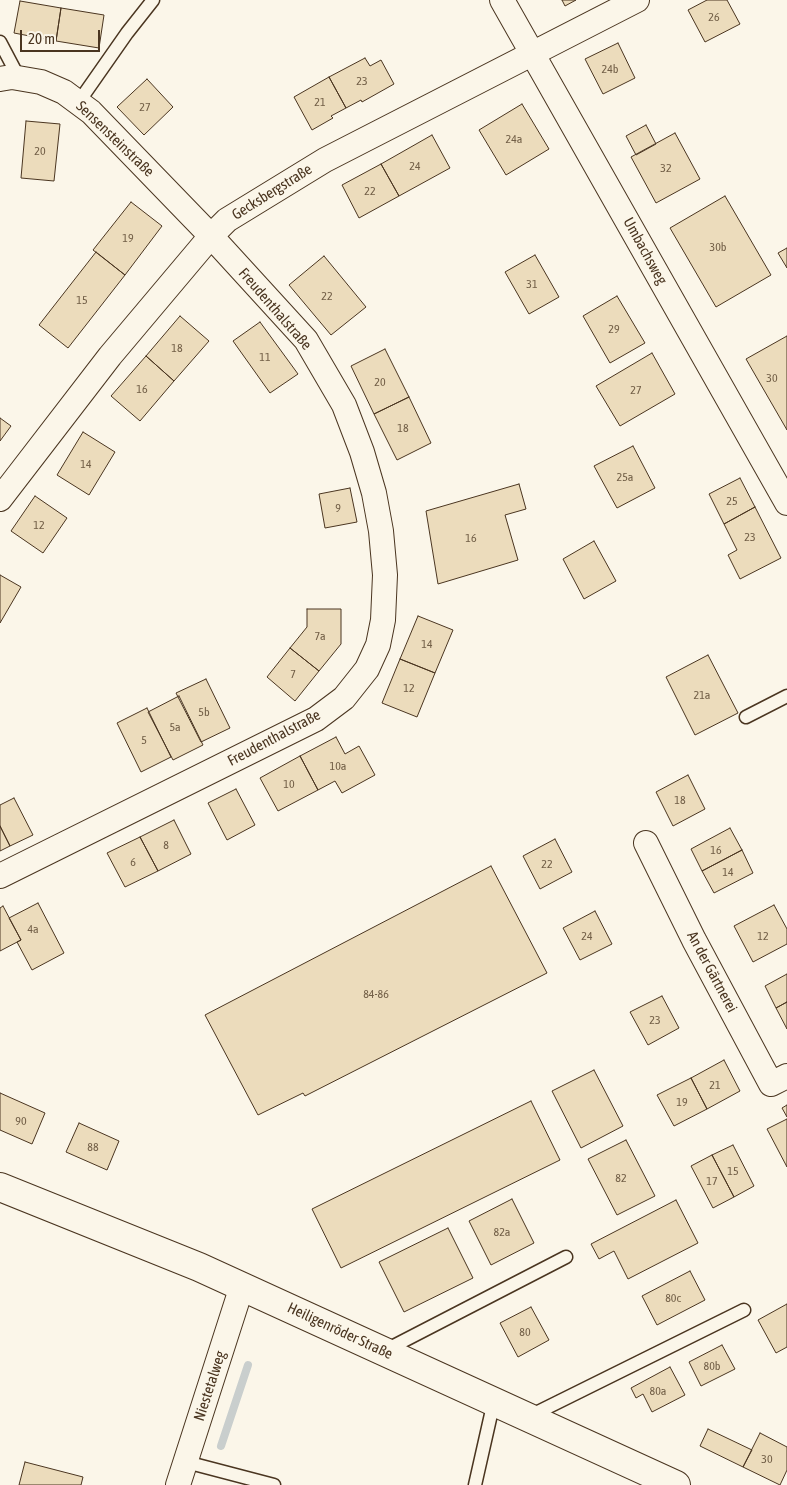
<!DOCTYPE html>
<meta charset="utf-8">
<style>
body{margin:0}
#map{position:relative;width:787px;height:1485px;overflow:hidden;background:#fbf6e9;font-family:"Asap Condensed",sans-serif}
canvas{display:block}
.scale{position:absolute;left:20px;top:30px;width:80px;height:22px;box-sizing:border-box;border:2px solid #4a3520;border-top:0;padding-left:6px;font-size:15px;line-height:18px;white-space:nowrap;color:#4a3520;-webkit-text-stroke:4px #fbf6e9;paint-order:stroke}
</style>
<div id="map">
<canvas width="787" height="1485"></canvas>
<div class="scale">20 m</div>
</div>
<script>
const ctx = document.querySelector('canvas').getContext('2d');
ctx.lineJoin = 'round';
const shape = rows => new Path2D(rows.map(r => 'M' + r).join(''));
function trace(path, color, width, dash) { ctx.strokeStyle = color; ctx.lineWidth = width; ctx.lineCap = dash ? 'butt' : 'round'; ctx.setLineDash(dash || []); ctx.stroke(path); }
function fillPath(path, color) { ctx.fillStyle = color; ctx.fill(path, 'evenodd'); }
function label(font, color, halo, rows, align = 'center') {
  ctx.font = font + ' "Asap Condensed",sans-serif'; ctx.lineWidth = 4; ctx.setLineDash([]); ctx.textBaseline = 'middle'; ctx.strokeStyle = halo; ctx.fillStyle = color; for (const [text, x, y, turn = 0] of rows) {
    ctx.save(); ctx.translate(x, y); ctx.rotate((+turn || 0) * Math.PI / 180); ctx.textAlign = isNaN(turn) ? turn : align; if (halo) ctx.strokeText(text, 0, 0); ctx.fillText(text, 0, 0); ctx.restore();
  }
}
trace(shape([
 [221,1446,248,1365]
]), '#c9cecd', 8);
const building = shape([
 [562,0,576,0,565,6,562,0],
 [707,0,727,0,740,24,705,42,688,10,707,0],
 [20,1,61,8,56,41,14,33,20,1],
 [61,8,104,15,99,48,56,41,61,8],
 [618,43,635,78,603,94,585,59,618,43],
 [365,58,370,66,381,60,394,84,362,102,361,100,346,108,329,77,365,58],
 [329,77,346,108,331,116,333,118,312,130,294,97,329,77],
 [147,79,173,107,144,135,117,107,147,79],
 [522,104,549,149,506,175,479,130,522,104],
 [26,121,60,124,54,181,21,178,26,121],
 [646,125,656,144,636,155,626,136,646,125],
 [675,133,700,179,656,203,631,157,675,133],
 [432,135,450,168,399,196,381,164,432,135],
 [381,164,399,196,359,218,342,185,381,164],
 [725,196,771,275,716,307,670,228,725,196],
 [131,202,162,226,125,275,93,250,131,202],
 [787,248,787,268,778,253,787,248],
 [96,252,125,275,68,348,39,325,96,252],
 [535,255,559,297,529,314,505,272,535,255],
 [324,256,366,307,331,335,289,285,324,256],
 [617,296,645,343,610,363,583,316,617,296],
 [180,316,209,341,174,381,146,356,180,316],
 [260,322,298,374,270,393,233,341,260,322],
 [787,336,787,430,746,359,787,336],
 [385,349,409,397,374,414,351,366,385,349],
 [652,353,675,394,620,426,596,386,652,353],
 [146,356,174,381,140,421,111,396,146,356],
 [409,397,431,443,397,460,374,414,409,397],
 [0,418,11,426,0,441,0,418],
 [83,432,115,452,89,495,57,475,83,432],
 [633,446,655,488,617,508,594,466,633,446],
 [740,478,755,507,724,524,709,494,740,478],
 [519,484,526,509,505,515,518,560,438,584,426,511,519,484],
 [350,488,357,522,325,528,319,494,350,488],
 [35,496,67,518,43,553,11,531,35,496],
 [755,507,781,558,740,579,728,555,737,550,724,524,755,507],
 [594,541,616,581,584,599,563,559,594,541],
 [0,575,21,587,0,623,0,575],
 [307,609,341,609,341,644,319,671,290,648,307,627,307,609],
 [418,616,453,630,435,673,400,659,418,616],
 [290,648,319,671,295,701,267,677,290,648],
 [708,655,738,713,695,735,666,677,708,655],
 [400,659,435,673,417,717,382,703,400,659],
 [206,679,230,728,201,742,176,693,206,679],
 [179,696,203,745,173,760,148,712,179,696],
 [147,708,171,757,141,772,117,723,147,708],
 [336,737,345,754,359,746,375,775,342,793,335,781,318,790,300,756,336,737],
 [300,756,318,790,278,811,260,778,300,756],
 [688,775,705,809,673,826,656,792,688,775],
 [236,789,255,825,227,840,208,803,236,789],
 [14,798,33,835,10,846,0,826,0,805,14,798],
 [174,820,191,854,158,871,140,837,174,820],
 [0,826,10,846,0,851,0,826],
 [730,828,742,850,702,871,691,849,730,828],
 [140,837,158,871,125,887,107,853,140,837],
 [555,839,572,872,540,889,523,856,555,839],
 [742,850,753,873,714,893,702,871,742,850],
 [491,866,547,973,305,1096,303,1093,258,1115,205,1015,491,866],
 [38,903,64,953,32,970,17,942,21,940,9,918,38,903],
 [774,905,787,929,787,944,753,962,734,926,774,905],
 [3,906,21,940,0,951,0,908,3,906],
 [595,911,612,944,580,960,563,928,595,911],
 [787,974,787,1002,776,1008,765,986,787,974],
 [662,996,679,1028,648,1045,630,1012,662,996],
 [787,1002,787,1029,776,1008,787,1002],
 [724,1060,740,1091,707,1109,691,1078,724,1060],
 [594,1070,623,1126,581,1148,552,1091,594,1070],
 [691,1078,707,1109,674,1126,657,1095,691,1078],
 [0,1093,45,1113,32,1144,0,1130,0,1093],
 [531,1101,560,1160,341,1268,312,1209,531,1101],
 [787,1105,787,1117,782,1108,787,1105],
 [787,1119,787,1167,767,1129,787,1119],
 [79,1123,119,1141,107,1170,66,1152,79,1123],
 [626,1140,655,1196,617,1215,588,1159,626,1140],
 [733,1145,754,1186,734,1197,712,1155,733,1145],
 [712,1155,734,1197,713,1208,691,1166,712,1155],
 [512,1199,534,1243,491,1265,469,1221,512,1199],
 [676,1200,698,1243,628,1279,614,1251,599,1259,591,1244,676,1200],
 [448,1228,473,1278,404,1312,379,1262,448,1228],
 [690,1271,705,1300,657,1325,642,1296,690,1271],
 [787,1304,787,1347,776,1353,758,1320,787,1304],
 [531,1307,549,1340,518,1357,500,1323,531,1307],
 [722,1345,735,1369,701,1386,689,1362,722,1345],
 [670,1367,685,1395,652,1412,643,1394,636,1398,631,1388,670,1367],
 [708,1429,752,1450,743,1467,700,1446,708,1429],
 [760,1433,787,1447,787,1470,780,1485,743,1467,760,1433],
 [25,1462,83,1477,81,1485,19,1485,25,1462]
]);
fillPath(building, '#ecdcbc');
trace(building, '#4a3520', 1);
const service = shape([
 [0,42,19,78],
 [78,103,127,33,153,0],
 [746,717,787,696],
 [384,1351,566,1257],
 [528,1417,744,1310],
 [186,1462,274,1485],
 [475,1485,494,1401]
]);
const minor = shape([
 [502,0,787,503],
 [0,79,12,77,41,82,64,92,91,112,211,236,306,340,344,405,362,452,374,493,381,531,385,575,383,620,378,645,367,669,344,698,316,719,0,876],
 [0,499,110,356,211,236,227,220,325,160,637,0],
 [646,843,694,940,771,1084,787,1076],
 [178,1485,242,1286]
]);
const tertiary = shape([
 [0,1187,199,1267,676,1485]
]);
trace(service, '#4a3520', 15);
trace(minor, '#4a3520', 26);
trace(tertiary, '#4a3520', 30);
trace(service, '#fbf6e9', 12);
trace(minor, '#fbf6e9', 24);
trace(tertiary, '#fbf6e9', 28);
label('12px', '#725f47', null, [
 ["26",714,17],
 ["24b",610,69],
 ["23",362,81],
 ["21",320,102],
 ["27",145,107],
 ["24a",514,139],
 ["20",40,151],
 ["24",415,166],
 ["32",666,168],
 ["22",370,191],
 ["19",128,238],
 ["30b",718,247],
 ["31",532,284],
 ["22",327,296],
 ["15",82,300],
 ["29",614,329],
 ["18",177,348],
 ["11",265,357],
 ["30",772,378],
 ["20",380,382],
 ["16",142,389],
 ["27",636,390],
 ["18",403,428],
 ["14",86,464],
 ["25a",625,477],
 ["25",732,501],
 ["9",338,508],
 ["12",39,525],
 ["23",750,537],
 ["16",471,538],
 ["7a",320,636],
 ["14",427,644],
 ["7",293,674],
 ["12",409,688],
 ["21a",702,695],
 ["5b",204,712],
 ["5a",175,727],
 ["5",144,740],
 ["10a",338,766],
 ["10",289,784],
 ["18",680,800],
 ["8",166,845],
 ["16",716,850],
 ["6",133,862],
 ["22",547,864],
 ["14",728,872],
 ["4a",33,929],
 ["24",587,936],
 ["12",763,936],
 ["84-86",376,994],
 ["23",655,1020],
 ["21",715,1085],
 ["19",682,1102],
 ["90",21,1121],
 ["88",93,1147],
 ["15",733,1171],
 ["82",621,1178],
 ["17",712,1181],
 ["82a",502,1232],
 ["80c",673,1298],
 ["80",525,1332],
 ["80b",712,1366],
 ["80a",658,1391],
 ["30",767,1459]
]);
label('15px', '#4a3520', '#fbf6e9', [
 ["Sensensteinstraße",115,139,44],
 ["Gecksbergstraße",272,192,-32],
 ["Umbachsweg",645,251,61],
 ["Freudenthalstraße",275,309,49],
 ["Freudenthalstraße",274,738,-28],
 ["An der Gärtnerei",712,972,62],
 ["Heiligenröder Straße",340,1331,25],
 ["Niestetalweg",210,1386,-72]
]);
</script>
